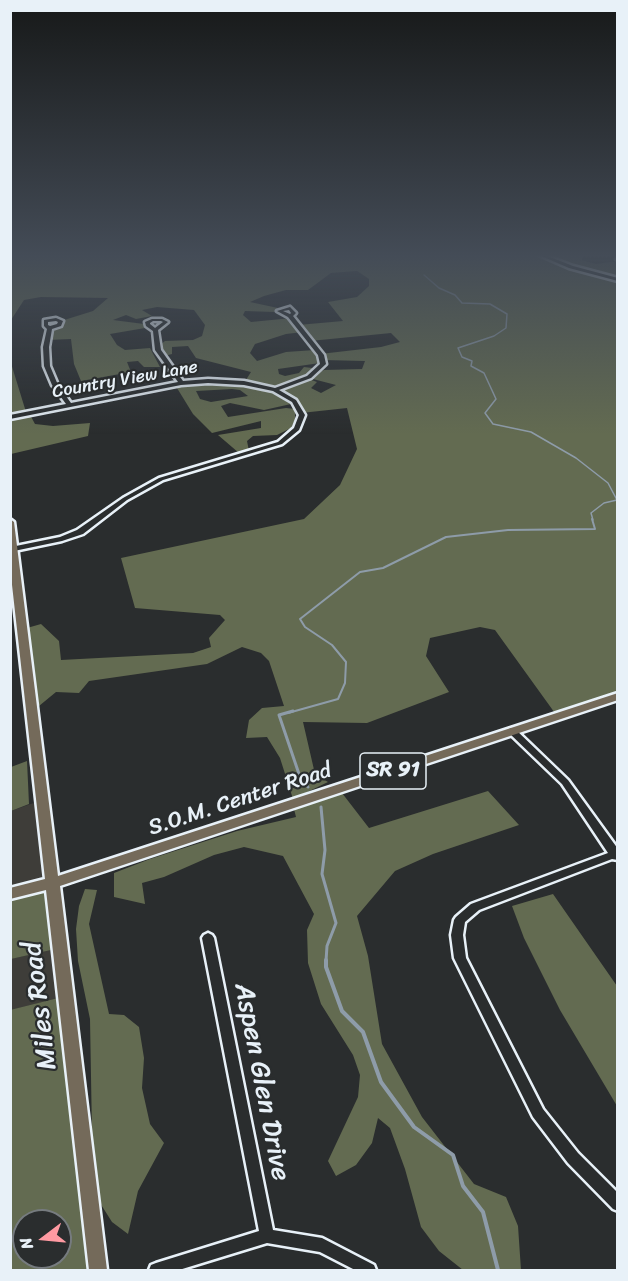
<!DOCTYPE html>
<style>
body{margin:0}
#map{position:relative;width:628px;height:1281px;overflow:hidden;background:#2a2d2e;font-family:Sriracha,sans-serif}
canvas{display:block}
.frame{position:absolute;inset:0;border:12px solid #e8f1f8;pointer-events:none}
.north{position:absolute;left:12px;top:1209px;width:60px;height:60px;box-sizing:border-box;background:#2a2d2e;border:2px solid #767b7f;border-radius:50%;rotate:254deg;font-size:16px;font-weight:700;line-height:24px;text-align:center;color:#e8f1f8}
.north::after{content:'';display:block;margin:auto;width:21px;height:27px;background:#ff9aa2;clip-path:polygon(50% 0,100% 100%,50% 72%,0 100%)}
</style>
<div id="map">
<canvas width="628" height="1281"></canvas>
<div class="frame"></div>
<div class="north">N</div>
</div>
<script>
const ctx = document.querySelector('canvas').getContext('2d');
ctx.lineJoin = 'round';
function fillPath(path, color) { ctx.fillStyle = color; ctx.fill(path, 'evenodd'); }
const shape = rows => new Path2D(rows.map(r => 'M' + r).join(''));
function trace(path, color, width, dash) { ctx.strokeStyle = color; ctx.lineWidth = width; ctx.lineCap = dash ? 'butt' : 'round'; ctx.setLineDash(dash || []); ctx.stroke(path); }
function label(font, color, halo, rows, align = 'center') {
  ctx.font = font + ' Sriracha,sans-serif'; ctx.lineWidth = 4.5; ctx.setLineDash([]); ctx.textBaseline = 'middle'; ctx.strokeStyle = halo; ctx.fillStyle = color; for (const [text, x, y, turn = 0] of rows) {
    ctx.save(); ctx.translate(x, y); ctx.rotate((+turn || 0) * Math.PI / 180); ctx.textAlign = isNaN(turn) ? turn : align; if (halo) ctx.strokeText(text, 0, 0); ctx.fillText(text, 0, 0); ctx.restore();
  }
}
fillPath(shape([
 [42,800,52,884,11,894,11,811],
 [60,948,66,996,11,1010,10,959]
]), '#3e3d39');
fillPath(shape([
 [11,255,584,255,582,260,596,264,617,261,617,696,557,716,495,630,480,627,430,638,426,656,449,692,367,723,303,722,315,774,328,782,293,799,280,758,267,737,246,738,249,720,262,708,284,706,269,661,261,653,242,647,207,664,89,681,79,693,56,692,39,706,27,628,41,624,59,641,61,660,193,653,211,647,209,638,225,620,220,615,135,608,121,558,304,519,340,485,357,449,347,408,301,413,294,401,275,390,244,383,251,372,196,358,188,346,172,347,172,354,164,356,160,351,160,345,165,341,193,340,202,336,205,325,194,310,157,307,142,310,152,316,136,319,126,315,113,320,144,324,145,328,110,334,117,345,125,350,150,348,160,367,144,367,138,361,127,362,131,372,81,381,74,364,71,339,47,340,50,328,59,325,61,321,93,311,108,298,41,297,24,300,11,320],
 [357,271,369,279,369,286,357,297,328,302,343,321,298,325,292,318,251,322,243,315,245,311,274,312,278,308,250,302,264,296,286,290,308,290,331,273],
 [303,332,310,341,391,333,400,342,381,347,320,354,323,360,365,361,362,369,324,370,309,378,336,385,321,393,311,388,317,382,306,378,320,369,304,367,299,373,285,376,279,374,278,369,320,363,315,350,286,352,257,361,250,353,255,344,286,334],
 [10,360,26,412,23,413,29,413,35,424,53,426,90,423,88,436,11,454],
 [210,382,241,383,270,391,291,404,264,410,230,403,221,406,228,417,286,408,295,409,295,420,291,428,277,435,253,436,247,441,249,451,239,453,218,435,261,428,261,421,212,433,193,414,177,388,184,384,203,386,199,384],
 [232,389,240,390,248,396,211,402,200,399,196,391],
 [27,761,29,804,11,811,11,767],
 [488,791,519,825,433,854,395,871,357,916,368,956,382,1044,422,1117,474,1184,506,1197,518,1226,521,1270,463,1270,439,1251,421,1227,405,1169,390,1128,378,1118,372,1143,356,1165,336,1176,328,1161,358,1097,360,1075,353,1055,321,1004,308,963,307,930,314,914,283,856,244,847,214,855,164,877,142,883,145,904,114,897,114,873,150,859,237,831,296,817,294,809,342,793,369,828],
 [52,884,60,948,11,959,10,894],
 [85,889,97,890,89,924,109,1014,124,1015,139,1027,144,1058,142,1088,150,1124,164,1143,138,1191,128,1234,112,1222,93,1192,90,1019,78,961,76,929,79,906],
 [553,894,617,986,617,1106,560,1010,524,938,512,906],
 [66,996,98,1270,11,1270,10,1010],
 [24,1221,60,1221,60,1257,24,1257]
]), '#636b51');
trace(shape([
 [424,275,439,288,455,295,462,303,490,304,507,314,506,328,494,336,458,348,462,357,472,361,471,366,484,373,496,399,485,413,493,424,531,432,576,458,608,483,617,500,604,503,591,513,593,520]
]), '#8e9ca9', 1.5);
trace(shape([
 [288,713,338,699,345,683,346,662,332,645,305,627,300,619,360,572,383,568,446,537,508,530,595,529,592,519]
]), '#8e9ca9', 2);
trace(shape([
 [293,711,279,715,299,774,308,787],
 [321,807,325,850,322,874,336,923,327,946,326,961]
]), '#8e9ca9', 3);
trace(shape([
 [326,960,326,967,342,1011,363,1032,381,1082,414,1127,453,1155,463,1186,483,1212,498,1270]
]), '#8e9ca9', 4);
const minor = shape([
 [539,255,545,255,573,266,618,278,618,281,569,268,539,255],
 [617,257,618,257,618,260,616,259,617,257],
 [290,307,296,313,293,316,324,355,326,364,311,378,279,390,296,400,305,415,299,430,282,444,163,480,127,500,83,534,62,541,14,551,11,551,11,547,60,537,77,530,123,498,159,478,278,442,294,428,299,415,292,402,273,391,244,385,208,383,181,385,10,419,10,415,66,404,52,385,44,366,43,347,47,329,44,326,44,320,56,318,63,321,61,326,52,329,49,347,50,366,58,385,71,403,178,382,155,350,153,331,146,326,145,322,152,319,162,319,168,322,158,330,161,350,183,381,208,379,244,381,275,388,307,376,320,364,318,355,288,317,277,311,290,307],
 [289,310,291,313,290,314,283,311,289,310],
 [56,321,58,322,57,324,50,326,48,325,48,322,56,321],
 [153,321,161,321,163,322,155,328,150,324,150,323,153,321],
 [512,728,515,729,568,780,618,849,618,860,612,859,479,910,465,922,463,935,466,958,543,1109,578,1153,618,1193,618,1211,613,1209,568,1163,533,1117,454,958,451,935,454,920,456,917,471,904,608,853,562,784,509,733,507,731,509,729,512,728],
 [208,933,212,935,214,938,273,1230,322,1238,374,1265,376,1270,355,1270,320,1252,267,1243,179,1270,149,1270,151,1265,156,1263,259,1231,202,938,204,935,208,933]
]);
const major = shape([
 [10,519,14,522,58,876,618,693,618,700,60,886,107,1270,89,1270,46,890,10,899,10,888,45,879,10,567,10,519]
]);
trace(minor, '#e8f1f8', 5);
trace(major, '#e8f1f8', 5);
fillPath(minor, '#2a2d2e');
fillPath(major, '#746a5a');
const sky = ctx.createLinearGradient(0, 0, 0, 434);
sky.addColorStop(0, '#171919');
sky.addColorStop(0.59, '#444c57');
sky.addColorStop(1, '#444c5700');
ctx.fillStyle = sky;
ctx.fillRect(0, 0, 628, 434);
label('18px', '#e8f1f8', '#2a2d2e', [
 ["Country View Lane",125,380,-10]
]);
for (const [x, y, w] of [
 [393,771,66]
]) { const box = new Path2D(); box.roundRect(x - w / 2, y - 18, w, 36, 4.5); ctx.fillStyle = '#2a2d2e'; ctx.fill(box); trace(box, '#e8f1f8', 1.5); }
label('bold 21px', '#e8f1f8', null, [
 ["SR 91",393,771]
]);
label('22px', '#e8f1f8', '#2a2d2e', [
 ["S.O.M. Center Road",240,800,-18]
]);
label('27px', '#e8f1f8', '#2a2d2e', [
 ["Miles Road",41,1006,-97],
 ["Aspen Glen Drive",261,1082,79]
]);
</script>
